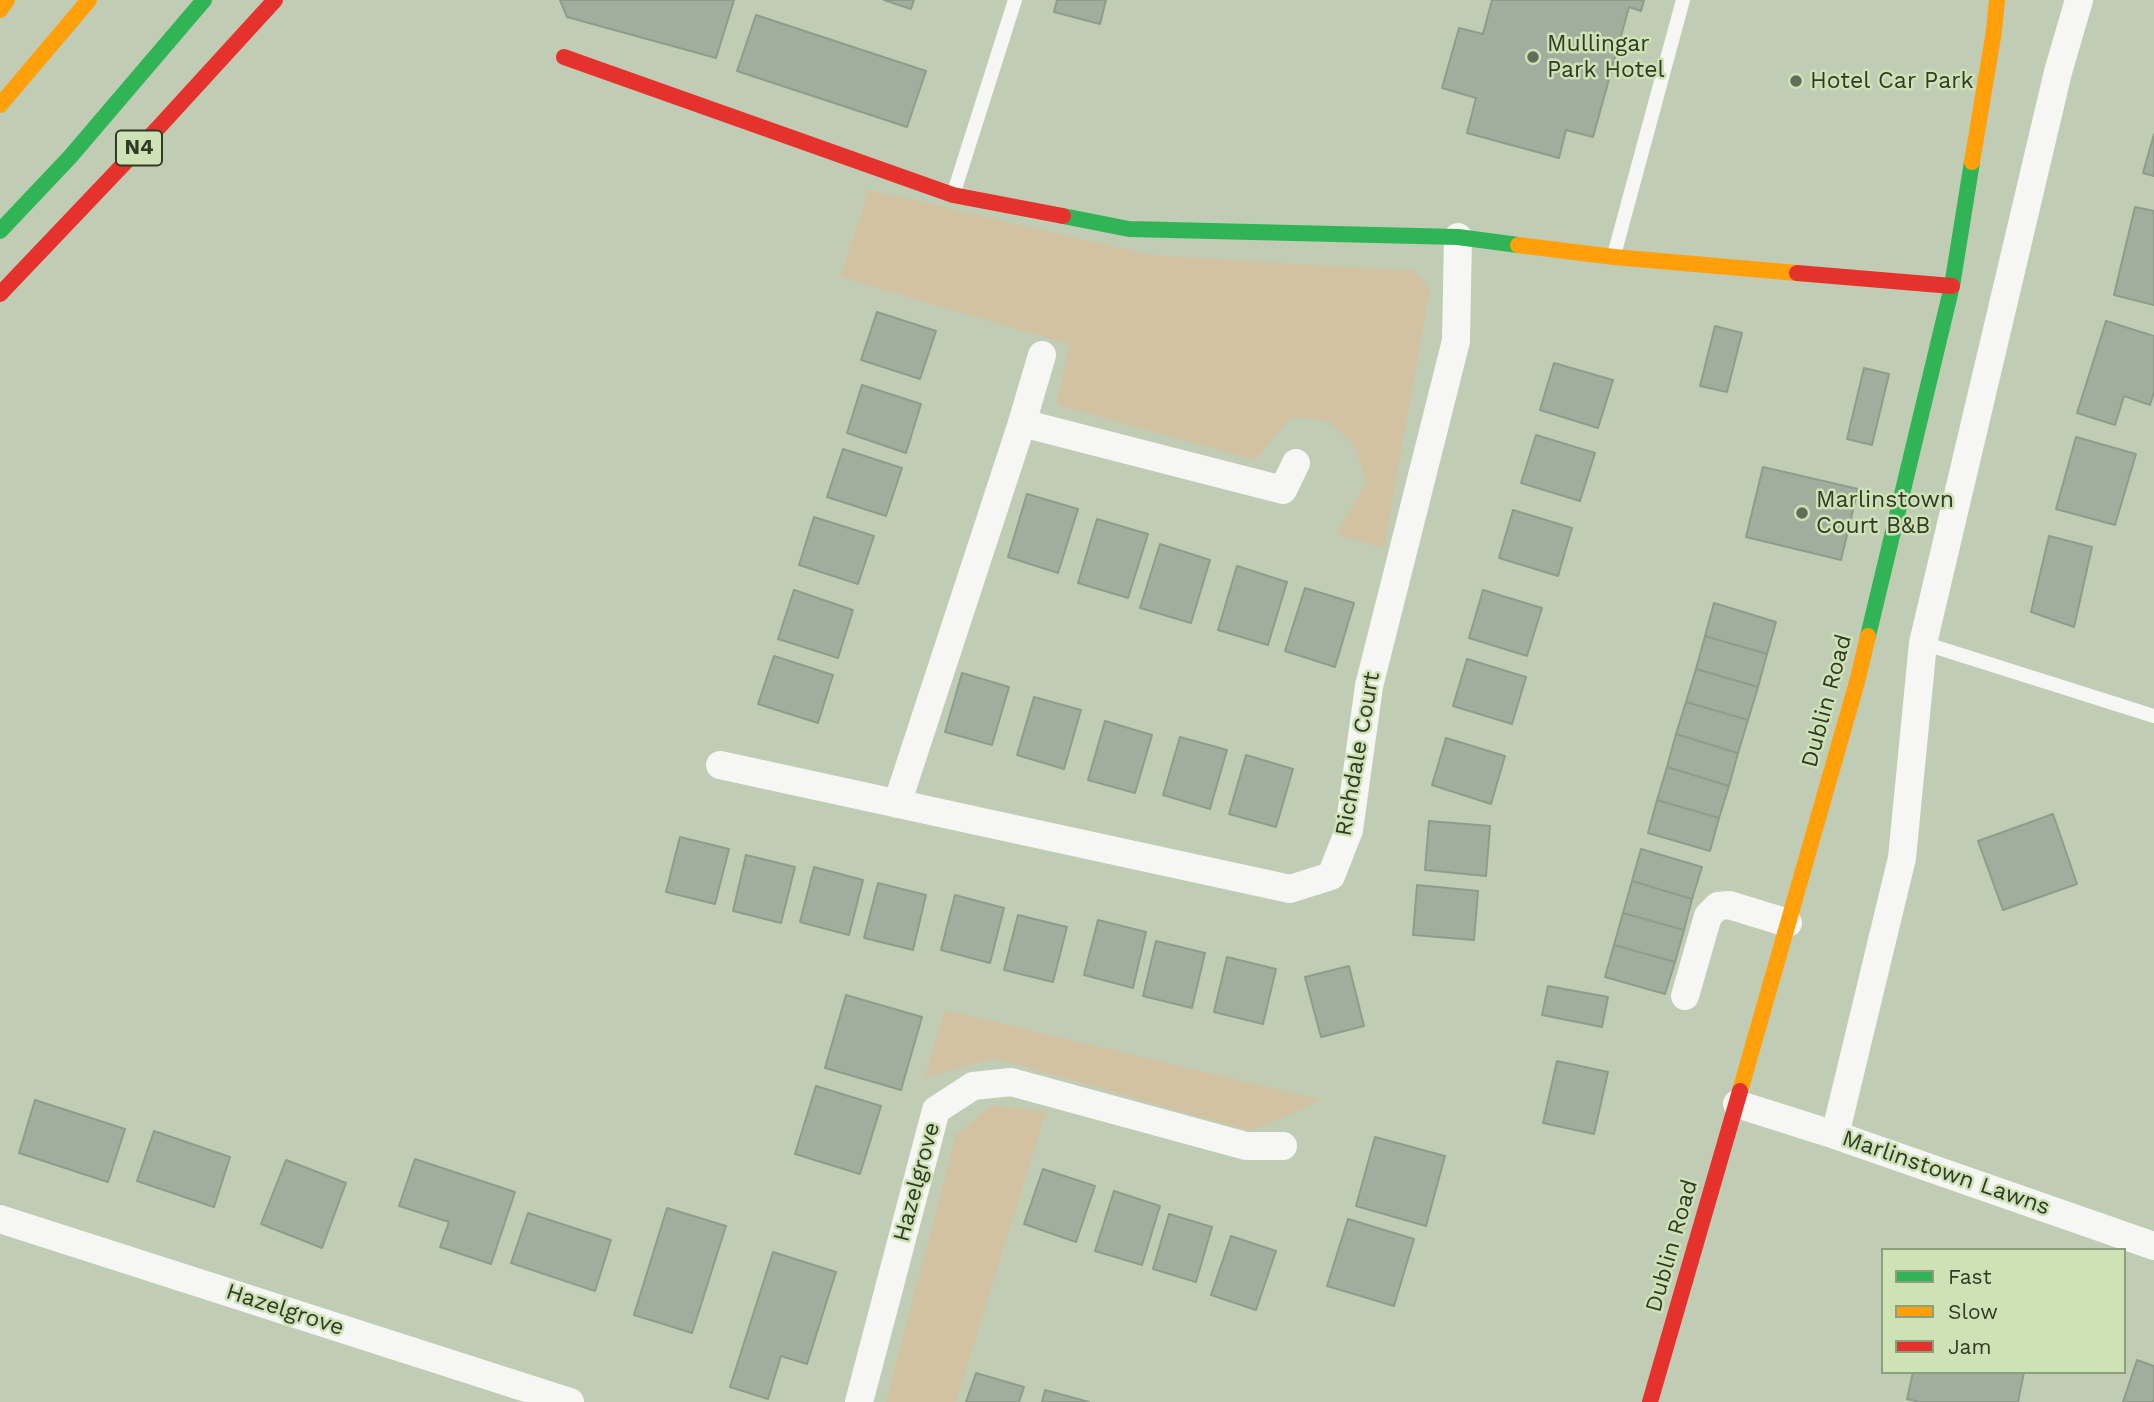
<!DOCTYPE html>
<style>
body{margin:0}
#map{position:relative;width:2154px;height:1402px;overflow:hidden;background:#c1ccb4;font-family:"Work Sans",sans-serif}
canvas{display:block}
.legend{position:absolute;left:1881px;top:1248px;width:245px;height:126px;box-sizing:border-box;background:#cee3b5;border:2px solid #8f9f7c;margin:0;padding:9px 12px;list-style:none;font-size:21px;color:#313927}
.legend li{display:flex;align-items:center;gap:14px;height:35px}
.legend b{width:35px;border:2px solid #8f9f7c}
</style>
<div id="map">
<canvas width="2154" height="1402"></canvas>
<ul class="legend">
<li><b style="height:9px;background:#30b455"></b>Fast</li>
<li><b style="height:9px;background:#ff9f0a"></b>Slow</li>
<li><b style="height:9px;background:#e5322d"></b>Jam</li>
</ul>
</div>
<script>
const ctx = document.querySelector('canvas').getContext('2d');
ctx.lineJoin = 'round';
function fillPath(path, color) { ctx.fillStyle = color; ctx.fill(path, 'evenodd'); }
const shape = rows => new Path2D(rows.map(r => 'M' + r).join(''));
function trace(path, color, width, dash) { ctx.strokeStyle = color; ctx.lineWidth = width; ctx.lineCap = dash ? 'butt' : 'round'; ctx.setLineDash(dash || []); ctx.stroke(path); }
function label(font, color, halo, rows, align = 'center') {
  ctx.font = font + ' "Work Sans",sans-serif'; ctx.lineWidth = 5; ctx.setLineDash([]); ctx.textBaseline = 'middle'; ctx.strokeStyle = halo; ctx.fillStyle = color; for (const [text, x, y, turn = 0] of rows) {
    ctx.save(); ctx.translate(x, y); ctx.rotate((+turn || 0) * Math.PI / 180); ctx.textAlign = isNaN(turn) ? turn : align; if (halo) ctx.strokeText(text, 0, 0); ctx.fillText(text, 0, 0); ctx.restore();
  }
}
fillPath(shape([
 [869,190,1150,255,1415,271,1430,290,1384,548,1336,535,1367,481,1353,444,1328,421,1291,417,1255,460,1057,405,1069,344,840,277],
 [945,1010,1322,1100,1251,1131,995,1058,924,1078],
 [992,1105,1046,1112,956,1402,886,1402,956,1135]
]), '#d2c2a1');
const building = shape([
 [560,0,734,0,716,58,567,17,560,0],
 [884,0,914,0,911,9,884,0],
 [1057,0,1106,0,1100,24,1054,12,1057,0],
 [1492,0,1644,0,1641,11,1629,7,1593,137,1566,130,1559,158,1467,133,1476,98,1442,88,1459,28,1483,34,1492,0],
 [756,15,926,71,907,127,737,71,756,15],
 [2154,134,2154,176,2143,173,2154,134],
 [2135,207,2154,211,2154,305,2114,295,2135,207],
 [877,312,936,331,920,379,861,360,877,312],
 [2106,321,2154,336,2154,392,2150,405,2124,396,2115,425,2077,413,2106,321],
 [1715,326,1742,333,1727,392,1700,386,1715,326],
 [1554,363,1613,380,1598,428,1540,410,1554,363],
 [1864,368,1889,374,1872,445,1847,439,1864,368],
 [862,385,921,404,906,453,847,433,862,385],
 [1536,435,1595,453,1580,501,1521,483,1536,435],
 [2076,437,2136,454,2115,525,2056,509,2076,437],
 [843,449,902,468,886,516,827,497,843,449],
 [1763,467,1858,489,1841,560,1746,537,1763,467],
 [1027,494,1078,509,1058,573,1008,557,1027,494],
 [1513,510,1572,528,1558,576,1499,558,1513,510],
 [814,517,874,536,858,584,799,565,814,517],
 [1097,519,1148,534,1128,598,1078,583,1097,519],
 [2049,536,2092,547,2074,627,2031,612,2049,536],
 [1160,544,1210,560,1191,623,1140,608,1160,544],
 [1237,566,1287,582,1268,645,1218,630,1237,566],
 [1305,588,1354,603,1335,667,1285,651,1305,588],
 [794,590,853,610,838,658,778,639,794,590],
 [1483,590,1542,608,1527,656,1469,638,1483,590],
 [1714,603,1776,622,1767,654,1705,636,1714,603],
 [1705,636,1767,654,1758,687,1696,669,1705,636],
 [774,656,833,675,818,723,758,704,774,656],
 [1467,659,1526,677,1512,724,1453,706,1467,659],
 [1696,669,1758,687,1748,720,1686,702,1696,669],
 [962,673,1009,687,992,745,945,732,962,673],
 [1034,697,1081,710,1064,769,1017,755,1034,697],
 [1686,702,1748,720,1738,753,1676,734,1686,702],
 [1105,721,1152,735,1135,793,1088,780,1105,721],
 [1676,734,1738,753,1729,786,1667,767,1676,734],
 [1180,737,1227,750,1210,809,1163,795,1180,737],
 [1446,738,1505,756,1491,804,1432,785,1446,738],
 [1246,755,1293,769,1276,827,1229,814,1246,755],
 [1667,767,1729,786,1719,818,1657,800,1667,767],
 [1657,800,1719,818,1710,851,1648,833,1657,800],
 [2053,814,2077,884,2003,910,1978,841,2053,814],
 [1429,821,1490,826,1486,876,1425,870,1429,821],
 [680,837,729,849,715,904,666,892,680,837],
 [1641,849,1702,867,1692,899,1632,881,1641,849],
 [746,855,795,867,781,923,733,911,746,855],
 [814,867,863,880,849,935,800,922,814,867],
 [1632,881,1692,899,1684,930,1623,913,1632,881],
 [878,883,926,895,913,950,864,938,878,883],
 [1417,885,1478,891,1474,940,1413,935,1417,885],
 [955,895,1004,908,990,963,941,950,955,895],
 [1623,913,1684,930,1675,962,1614,945,1623,913],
 [1018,915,1067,927,1053,982,1004,970,1018,915],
 [1098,920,1146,932,1133,988,1084,975,1098,920],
 [1156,941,1205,953,1192,1008,1143,996,1156,941],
 [1614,945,1675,962,1665,994,1605,977,1614,945],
 [1227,957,1276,969,1263,1024,1214,1012,1227,957],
 [1349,966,1364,1026,1321,1037,1305,977,1349,966],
 [1548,986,1608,997,1602,1027,1542,1015,1548,986],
 [846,995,922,1017,901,1090,825,1068,846,995],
 [1557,1061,1608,1072,1594,1134,1543,1123,1557,1061],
 [816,1086,881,1106,860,1174,795,1154,816,1086],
 [35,1100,125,1129,108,1182,19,1153,35,1100],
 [154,1131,230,1157,214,1207,137,1181,154,1131],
 [1375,1137,1445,1156,1426,1226,1356,1206,1375,1137],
 [415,1159,515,1192,491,1264,440,1247,449,1222,399,1206,415,1159],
 [286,1160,346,1183,322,1248,261,1224,286,1160],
 [1043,1169,1095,1186,1076,1242,1024,1224,1043,1169],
 [1114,1191,1160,1206,1142,1265,1095,1251,1114,1191],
 [667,1208,726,1226,692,1333,634,1315,667,1208],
 [528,1213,611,1240,595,1291,511,1263,528,1213],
 [1169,1214,1212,1227,1196,1282,1153,1269,1169,1214],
 [1348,1219,1414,1239,1394,1306,1327,1286,1348,1219],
 [1231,1236,1276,1251,1256,1310,1211,1295,1231,1236],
 [773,1252,836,1272,807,1364,781,1356,768,1399,730,1387,773,1252],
 [2137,1360,2154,1366,2154,1402,2123,1402,2137,1360],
 [1913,1372,2024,1372,2018,1402,1920,1402,1907,1399,1913,1372],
 [976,1373,1024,1387,1019,1402,966,1402,976,1373],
 [1045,1390,1089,1402,1042,1402,1045,1390]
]);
fillPath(building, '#a2ae9d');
trace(building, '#909c8b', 2);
trace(shape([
 [954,192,1015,0],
 [1614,255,1683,0],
 [1923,643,2154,716]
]), '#f6f7f4', 14);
trace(shape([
 [1022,423,1042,355],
 [720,765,1290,889,1331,876,1349,830,1369,686,1456,341,1458,237],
 [897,804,1022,423,1283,490,1296,463],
 [1685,996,1708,916,1718,906,1729,905,1788,923],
 [1737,1104,1835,1135,2154,1246],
 [1835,1135,1902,858,1923,643,2058,72,2079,0],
 [0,1219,570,1402],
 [859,1402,936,1110,973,1086,1011,1082,1246,1146,1283,1146]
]), '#f6f7f4', 28);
trace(shape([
 [1063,216,1129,229,1458,237,1518,245],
 [0,231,70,157,204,0],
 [1868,636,1952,286,1972,162]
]), '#30b455', 16);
trace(shape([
 [0,10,7,0],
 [0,105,89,0],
 [1972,162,1994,31,1997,0],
 [1518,245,1614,257,1797,273],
 [1740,1091,1857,682,1868,636]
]), '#ff9f0a', 16);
trace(shape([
 [564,57,953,195,1063,216],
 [1797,273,1952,286],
 [0,294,158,128,275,0],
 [1650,1402,1740,1091]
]), '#e5322d', 16);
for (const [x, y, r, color] of [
 [1533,57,7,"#636c58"],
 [1796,81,7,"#636c58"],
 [1802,513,7,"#636c58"]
]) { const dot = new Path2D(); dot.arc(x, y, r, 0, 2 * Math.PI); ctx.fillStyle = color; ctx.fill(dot); trace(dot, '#cee3b5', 2.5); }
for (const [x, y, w] of [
 [139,148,46]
]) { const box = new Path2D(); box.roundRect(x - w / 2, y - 17.5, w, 35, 5); ctx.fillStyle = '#cee3b5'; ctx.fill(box); trace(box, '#313927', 2); }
label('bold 21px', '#313927', null, [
 ["N4",139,148]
]);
label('23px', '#313927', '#cee3b5', [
 ["Mullingar",1547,44],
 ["Park Hotel",1547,70],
 ["Hotel Car Park",1810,81],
 ["Marlinstown",1816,500],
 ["Court B&B",1816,526]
], 'left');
label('23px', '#313927', '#cee3b5', [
 ["Dublin Road",1827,701,-75],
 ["Richdale Court",1358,754,-80],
 ["Marlinstown Lawns",1946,1173,19],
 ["Hazelgrove",917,1182,-75],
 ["Dublin Road",1672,1246,-74],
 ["Hazelgrove",285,1310,18]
]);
</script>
